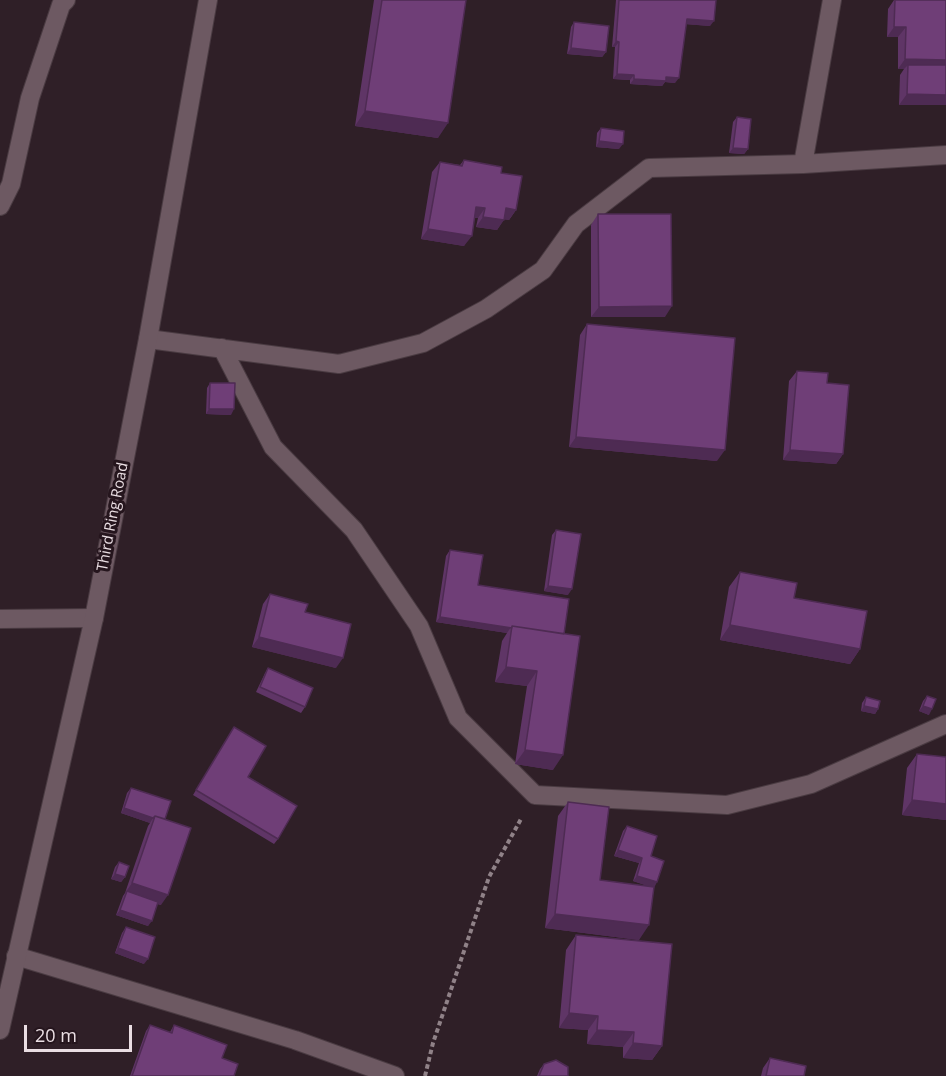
<!DOCTYPE html>
<style>
body{margin:0}
#map{position:relative;width:946px;height:1076px;overflow:hidden;background:#2f1f27;font-family:"Open Sans",sans-serif}
canvas{display:block}
.scale{position:absolute;left:24px;top:1025px;width:108px;height:27px;box-sizing:border-box;border:3px solid #eadee3;border-top:0;padding-left:8px;font-size:18px;line-height:21px;white-space:nowrap;color:#eadee3;-webkit-text-stroke:4px #25151d;paint-order:stroke}
</style>
<div id="map">
<canvas width="946" height="1076"></canvas>
<div class="scale">20 m</div>
</div>
<script>
const ctx = document.querySelector('canvas').getContext('2d');
ctx.lineJoin = 'round';
const shape = rows => new Path2D(rows.map(r => 'M' + r).join(''));
function trace(path, color, width, dash) { ctx.strokeStyle = color; ctx.lineWidth = width; ctx.lineCap = dash ? 'butt' : 'round'; ctx.setLineDash(dash || []); ctx.stroke(path); }
function fillPath(path, color) { ctx.fillStyle = color; ctx.fill(path, 'evenodd'); }
function label(font, color, halo, rows, align = 'center') {
  ctx.font = font + ' "Open Sans",sans-serif'; ctx.lineWidth = 6; ctx.setLineDash([]); ctx.textBaseline = 'middle'; ctx.strokeStyle = halo; ctx.fillStyle = color; for (const [text, x, y, turn = 0] of rows) {
    ctx.save(); ctx.translate(x, y); ctx.rotate((+turn || 0) * Math.PI / 180); ctx.textAlign = isNaN(turn) ? turn : align; if (halo) ctx.strokeText(text, 0, 0); ctx.fillText(text, 0, 0); ctx.restore();
  }
}
const minor = shape([
 [803,164,832,0],
 [0,206,11,184,30,98,61,5,66,0],
 [148,339,339,364,423,343,486,309,543,270,576,224,649,168,803,164,946,155],
 [222,348,273,447,354,530,419,626,458,718,535,795,727,805,811,784,946,724],
 [0,619,94,618],
 [16,956,295,1040,395,1076]
]);
const tertiary = shape([
 [0,1030,94,618,148,339,208,0]
]);
trace(minor, '#4a3b42', 20);
trace(tertiary, '#4a3b42', 20);
trace(shape([
 [425,1076,433,1043,489,877,521,819]
]), '#908288', 4, [4.5, 3]);
trace(minor, '#6d5962', 18);
trace(tertiary, '#6d5962', 18);
fillPath(shape([
 [374,0,466,0,438,138,355,126],
 [616,0,716,0,710,26,686,24,675,83,665,82,662,86,630,84,630,80,613,79,615,47,612,47],
 [894,0,946,0,946,105,899,105,900,75,904,69,898,69,898,37,887,37,888,9],
 [574,22,606,52,602,57,567,54,571,27],
 [737,117,748,149,744,154,729,153,733,122],
 [601,128,619,149,596,147,597,133],
 [464,160,501,173,516,210,509,220,504,219,497,230,476,227,478,218,475,218,464,246,421,239,432,172,440,162,460,165],
 [598,214,665,317,591,317,591,225],
 [587,324,717,461,569,447,580,335],
 [797,371,827,383,843,454,836,464,783,460,789,381],
 [210,383,231,415,206,414,207,388],
 [556,530,568,595,544,591,552,535],
 [450,550,478,585,564,634,553,770,515,764,527,686,495,682,502,641,507,633,436,622,446,556],
 [740,572,794,598,860,649,850,664,720,640,729,587],
 [270,594,336,668,252,647,263,604],
 [268,668,305,707,301,713,256,692,265,673],
 [927,696,929,715,919,711,923,701],
 [866,697,878,709,875,714,861,711,862,703],
 [234,727,248,777,278,839,274,844,193,795],
 [917,754,946,757,946,820,902,815,907,768],
 [131,788,165,819,161,905,157,904,148,926,116,915,123,896,125,893,148,826,150,823,121,813,127,793],
 [568,802,600,880,648,886,633,881,639,863,614,856,623,831,627,826,651,856,654,887,639,940,545,928,558,816],
 [119,862,125,877,121,882,111,879,115,867],
 [126,927,144,964,115,953,122,933],
 [576,935,662,1046,652,1060,623,1058,623,1047,587,1044,588,1030,559,1028,566,950],
 [150,1025,170,1032,174,1025,222,1058,234,1076,130,1076,146,1031],
 [770,1058,804,1076,761,1076,763,1068],
 [544,1064,568,1076,537,1076,540,1069]
]), '#5f3566');
fillPath(shape([
 [687,19,714,21,710,26,683,24],
 [894,27,906,27,898,37,887,37],
 [616,41,619,42,615,47,612,47],
 [571,48,606,52,602,57,567,54],
 [905,59,946,60,946,70,908,65,904,69,898,69],
 [617,74,634,75,630,80,613,79],
 [666,77,679,78,675,83,665,82,662,86,630,84,634,79],
 [907,94,946,95,946,105,899,105],
 [365,111,448,123,438,138,355,126],
 [599,141,623,144,619,149,596,147],
 [733,148,748,149,744,154,729,153],
 [476,207,485,208,478,218,469,217],
 [506,208,516,210,509,220,498,219],
 [483,217,504,220,497,230,476,227],
 [428,229,472,236,464,246,421,239],
 [672,306,665,317,591,317,599,307],
 [209,409,234,409,231,415,206,414],
 [576,437,725,450,717,461,569,447],
 [790,450,843,454,836,464,783,460],
 [548,586,572,589,568,595,544,591],
 [440,617,511,627,507,633,436,622],
 [730,625,860,649,850,664,720,640],
 [259,637,343,658,336,668,252,647],
 [506,667,537,671,527,686,495,682],
 [864,706,878,709,875,714,861,711],
 [923,706,932,709,929,715,919,711],
 [525,750,563,755,553,770,515,764],
 [912,800,946,804,946,820,902,815],
 [124,808,153,818,150,823,121,813],
 [618,850,642,858,639,863,614,856],
 [115,874,125,877,121,882,111,879],
 [637,876,657,882,654,888,633,881],
 [132,883,168,895,161,905,125,893],
 [120,910,152,921,148,926,116,915],
 [555,914,649,925,639,940,545,928],
 [118,948,148,959,144,964,115,953],
 [569,1013,598,1016,588,1030,559,1028],
 [597,1030,634,1032,623,1047,587,1044],
 [633,1043,662,1046,652,1060,623,1058]
]), '#4e2b53');
const building = shape([
 [382,0,466,0,448,123,365,111,382,0],
 [619,0,716,0,714,21,687,19,679,78,666,77,666,81,634,79,634,75,617,74,619,42,616,41,619,0],
 [895,0,946,0,946,60,905,59,906,27,894,27,895,0],
 [574,22,609,26,606,52,571,48,574,22],
 [908,65,946,65,946,95,907,94,908,65],
 [737,117,751,119,748,149,733,148,737,117],
 [601,128,624,131,623,144,599,141,601,128],
 [464,160,502,167,501,173,522,176,516,210,506,208,504,220,483,217,485,208,476,207,472,236,428,229,440,162,462,166,464,160],
 [598,214,671,214,672,306,599,307,598,214],
 [587,324,735,338,725,450,576,437,587,324],
 [797,371,828,373,827,383,849,385,843,454,790,450,797,371],
 [210,383,235,383,234,409,209,409,210,383],
 [556,530,581,534,572,589,548,586,556,530],
 [450,550,483,555,478,585,569,599,564,634,512,626,512,628,440,617,450,550],
 [740,572,797,583,794,598,867,611,860,649,730,625,740,572],
 [270,594,308,604,305,612,351,624,343,658,259,637,270,594],
 [512,626,580,636,563,755,525,750,537,671,506,667,512,626],
 [268,668,313,688,305,707,260,687,268,668],
 [927,696,936,699,932,709,923,706,927,696],
 [866,697,880,701,878,709,864,706,866,697],
 [234,727,266,746,248,777,297,806,278,839,196,790,234,727],
 [917,754,946,757,946,804,912,800,917,754],
 [131,788,171,801,165,819,155,816,153,818,124,808,131,788],
 [568,802,609,807,600,880,654,887,649,925,555,914,568,802],
 [155,816,191,828,168,895,132,883,155,816],
 [627,826,657,836,651,856,664,861,657,882,637,876,642,858,618,850,627,826],
 [119,862,129,866,125,877,115,874,119,862],
 [127,891,158,902,152,921,120,910,127,891],
 [126,927,155,937,148,959,118,948,126,927],
 [576,935,672,944,662,1046,633,1043,634,1032,597,1030,598,1016,569,1013,576,935],
 [150,1025,172,1033,174,1025,227,1045,222,1058,238,1064,234,1076,132,1076,150,1025],
 [770,1058,806,1066,804,1076,766,1076,770,1058],
 [556,1060,568,1067,568,1076,539,1076,544,1064,556,1060]
]);
fillPath(building, '#6f3e77');
trace(building, '#4e2b53', 1.5);
label('15px', '#eadee3', '#25151d', [
 ["Third Ring Road",113,517,-79]
]);
</script>
